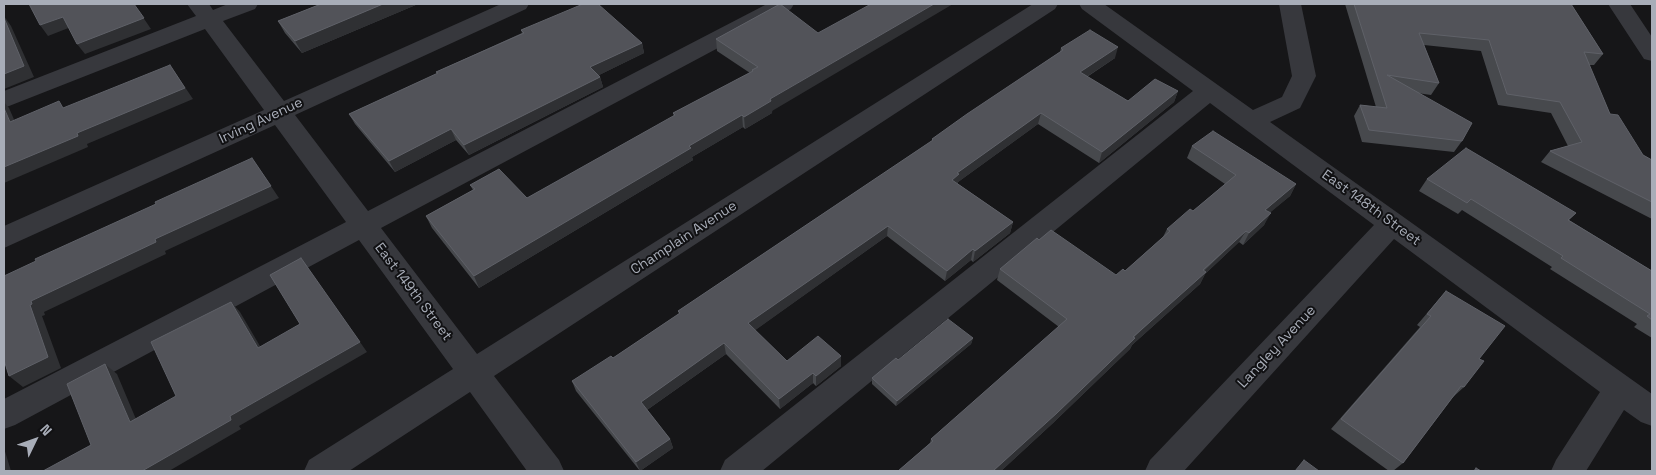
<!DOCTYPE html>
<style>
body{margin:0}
#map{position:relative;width:1656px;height:475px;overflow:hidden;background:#161618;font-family:"Space Grotesk",sans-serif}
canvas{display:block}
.frame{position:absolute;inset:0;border:5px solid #a8adb8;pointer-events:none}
.north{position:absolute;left:10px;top:415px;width:50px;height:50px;-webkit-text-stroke:4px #111113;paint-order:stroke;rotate:48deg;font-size:14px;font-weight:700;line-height:20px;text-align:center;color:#a8adb8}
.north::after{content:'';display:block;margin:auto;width:18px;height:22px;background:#a8adb8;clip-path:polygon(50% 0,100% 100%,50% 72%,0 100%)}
</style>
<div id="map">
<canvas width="1656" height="475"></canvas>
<div class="frame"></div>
<div class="north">N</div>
</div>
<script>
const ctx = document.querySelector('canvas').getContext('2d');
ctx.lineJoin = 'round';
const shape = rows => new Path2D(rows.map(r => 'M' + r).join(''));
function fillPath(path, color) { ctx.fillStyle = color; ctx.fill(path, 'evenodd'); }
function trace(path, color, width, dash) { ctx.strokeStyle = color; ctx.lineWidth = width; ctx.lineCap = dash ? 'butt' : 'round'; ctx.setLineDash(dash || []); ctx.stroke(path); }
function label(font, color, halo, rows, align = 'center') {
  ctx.font = font + ' "Space Grotesk",sans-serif'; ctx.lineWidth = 4; ctx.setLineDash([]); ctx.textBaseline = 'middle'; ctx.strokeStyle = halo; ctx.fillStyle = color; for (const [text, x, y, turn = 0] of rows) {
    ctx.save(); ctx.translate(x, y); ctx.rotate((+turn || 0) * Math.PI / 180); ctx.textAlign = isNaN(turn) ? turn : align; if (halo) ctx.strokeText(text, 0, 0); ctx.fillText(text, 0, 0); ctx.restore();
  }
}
fillPath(shape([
 [187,4,209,4,213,10,228,4,258,4,255,9,223,21,284,101,501,4,529,4,526,9,295,115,368,211,767,4,794,4,791,9,381,228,477,354,1033,4,1058,4,1055,9,494,376,559,460,564,471,527,471,470,392,349,471,304,471,309,460,453,369,359,240,15,425,4,429,4,399,346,222,275,125,4,248,4,226,264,110,205,29,4,108,4,91,196,16,187,4],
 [1079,4,1104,4,1253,110,1282,97,1292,76,1279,4,1301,4,1316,76,1300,108,1270,122,1652,394,1652,426,1641,422,1624,410,1586,471,1551,471,1556,460,1600,392,1394,239,1184,471,1145,471,1150,460,1374,225,1210,103,762,471,720,471,725,460,1193,91,1082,9,1079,4],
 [1608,4,1630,4,1652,37,1652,61,1644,59,1608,4]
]), '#37383d');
fillPath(shape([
 [321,4,418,4,302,53,285,33,278,21],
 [780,4,772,113,745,129,743,127,692,157,693,160,479,288,432,228,426,216,473,190,470,185,527,198,674,117,673,113,750,73,717,51,716,39],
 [1345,4,1571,4,1603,54,1594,65,1589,65,1610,114,1643,155,1652,160,1652,219,1541,162,1550,151,1568,146,1551,113,1498,105,1481,51,1424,45,1439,83,1431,95,1417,93,1462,141,1454,152,1362,142,1354,116,1360,105,1376,107],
 [521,30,642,43,644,53,599,75,600,77,603,87,469,155,456,140,395,172,355,124,349,114,437,74,436,72,522,33],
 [1061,48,1115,58,1087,77,1128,101,1178,91,1174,102,1099,163,1038,124,958,182,958,184,1013,222,1010,233,973,262,971,260,945,281,887,236,755,330,787,361,841,366,816,386,813,383,780,409,726,354,647,410,670,439,673,448,640,471,576,391,572,381,613,358,679,314,678,311,932,141,932,139,1060,52],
 [1192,146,1296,184,1290,196,1270,212,1264,225,1243,245,1239,242,1205,274,1200,284,1132,345,1130,349,1053,423,1001,471,898,471,930,443,931,439,1059,327,997,280,1000,269,1116,275,1125,271,1163,237,1167,229,1193,211,1225,184,1187,158],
 [1427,179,1576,213,1569,220,1652,271,1652,338,1634,327,1637,324,1550,269,1552,267,1462,210,1458,214,1419,191],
 [1446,291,1479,359,1464,387,1452,398,1403,463,1393,471,1389,471,1331,429,1420,327,1417,325],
 [973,338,971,344,896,406,872,384,872,378,898,360]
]), '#47494d');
fillPath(shape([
 [134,4,151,29,85,54,77,44],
 [383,4,418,4,302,53,295,41],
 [934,4,953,4,772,111,772,113,745,129,744,117,770,99],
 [4,16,11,26,34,77,4,89],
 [63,17,71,27,48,36,40,25],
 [642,43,644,53,593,78,590,67],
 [1118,47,1115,58,1077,83,1080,72],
 [170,65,193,99,87,144,88,147,4,183,4,167,77,133],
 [600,77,603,87,469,155,464,145],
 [1178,91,1174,102,1099,163,1102,152],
 [4,102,9,108,20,133,10,122,4,108],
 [1041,113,1038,124,958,182,957,185,952,180,957,173],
 [742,115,743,127,692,157,693,160,479,288,474,276,689,146],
 [451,129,456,140,395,172,389,161],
 [252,158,279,198,165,251,166,254,44,312,45,315,42,316,61,368,23,387,9,376,31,301,155,239],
 [1296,184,1290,196,1259,222,1265,210],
 [1271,213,1264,225,1243,245,1249,233],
 [1013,222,1010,233,973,262,975,251],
 [888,226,887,236,750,334,748,323],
 [1246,231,1239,242,1205,274,1200,284,1132,345,1130,349,1053,423,1001,471,993,471],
 [973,249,971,260,945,281,947,271],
 [301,258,367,352,239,426,241,429,169,471,142,471,230,416,360,342],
 [231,302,240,312,267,358,258,348],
 [973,338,971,344,896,406,897,401],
 [724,343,726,354,644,412,641,402],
 [841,356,841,366,816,386,816,376],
 [105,364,117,374,141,431,130,422],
 [813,373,813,383,780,409,779,399],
 [670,439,673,448,640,471,636,462],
 [4,448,11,471,4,471]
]), '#2f3033');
const building = shape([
 [29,4,134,4,144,18,77,44,63,17,40,25,29,4],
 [321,4,383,4,295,41,278,21,321,4],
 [583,4,598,4,642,43,590,67,600,77,464,145,451,129,389,161,349,114,438,73,436,72,524,33,521,30,583,4],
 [780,4,818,33,871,4,934,4,770,99,771,101,744,117,742,115,689,146,691,148,474,276,426,216,475,189,470,185,499,169,527,198,675,115,673,113,753,71,752,70,758,67,716,39,780,4],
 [1354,4,1571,4,1603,54,1584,52,1610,114,1618,115,1643,155,1652,160,1652,202,1550,151,1582,142,1560,102,1507,94,1489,40,1419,33,1439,83,1387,75,1472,123,1462,141,1369,130,1360,105,1387,108,1354,4],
 [4,18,24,66,4,74,4,18],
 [1090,30,1118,47,1080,72,1128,101,1155,79,1178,91,1102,152,1041,113,957,173,959,174,952,180,1013,222,975,251,973,249,947,271,888,226,748,323,787,361,818,336,841,356,816,376,813,373,779,399,724,343,641,402,670,439,636,462,572,381,611,356,613,358,680,313,678,311,933,140,932,139,967,114,1063,50,1061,48,1090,30],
 [170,65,185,88,77,133,78,136,4,167,4,108,10,122,59,101,63,108,170,65],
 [1213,131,1296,184,1265,210,1271,213,1249,233,1246,231,1203,270,1206,272,1133,337,1135,338,1057,413,993,471,898,471,933,441,931,439,1067,319,1000,269,1037,238,1039,240,1051,230,1116,275,1123,269,1125,271,1170,231,1167,229,1190,209,1193,211,1236,175,1192,146,1213,131],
 [1466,148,1576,213,1568,220,1652,271,1652,320,1647,316,1650,314,1561,258,1563,256,1471,199,1467,203,1427,179,1466,148],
 [252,158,271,186,155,239,156,242,31,301,32,304,30,305,48,357,9,376,4,360,4,276,36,261,35,259,156,204,155,202,252,158],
 [301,258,360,342,230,416,231,420,142,471,43,471,91,445,67,384,105,364,130,422,176,396,151,342,231,302,258,348,300,324,270,275,301,258],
 [1446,291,1505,326,1479,359,1484,361,1464,387,1461,386,1403,463,1341,419,1431,316,1427,314,1446,291],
 [948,319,973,338,897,401,872,378,896,358,898,360,948,319],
 [1304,460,1319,471,1295,471,1304,460],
 [1476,468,1481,471,1474,471,1476,468]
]);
fillPath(building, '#525359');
trace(building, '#5f6168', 1);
label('14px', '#a8adb8', '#111113', [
 ["Irving Avenue",261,121,-25],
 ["East 148th Street",1371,208,36],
 ["Champlain Avenue",684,238,-33],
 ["East 149th Street",413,292,53],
 ["Langley Avenue",1277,347,-47]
]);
</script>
